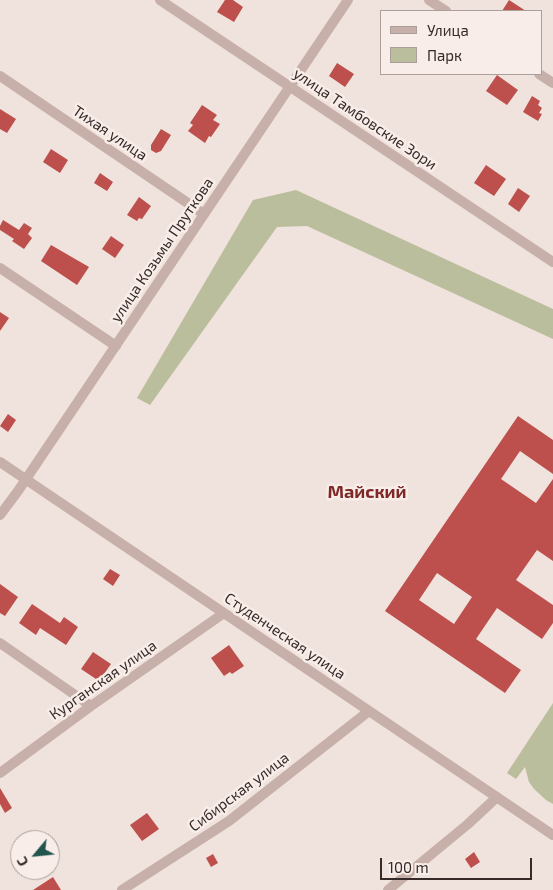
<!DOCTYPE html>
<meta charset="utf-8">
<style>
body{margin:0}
#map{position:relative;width:553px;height:890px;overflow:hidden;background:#f0e2dc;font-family:"Exo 2",sans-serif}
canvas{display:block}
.legend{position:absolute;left:380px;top:10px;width:162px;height:65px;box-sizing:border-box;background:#f8ede8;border:1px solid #aa9f9b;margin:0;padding:6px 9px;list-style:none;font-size:15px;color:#352a28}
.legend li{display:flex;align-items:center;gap:10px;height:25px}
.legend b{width:25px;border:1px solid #aa9f9b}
.north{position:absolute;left:10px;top:830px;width:50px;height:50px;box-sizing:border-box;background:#f8ede8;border:1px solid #aa9f9b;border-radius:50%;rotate:242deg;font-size:14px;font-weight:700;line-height:20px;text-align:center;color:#352a28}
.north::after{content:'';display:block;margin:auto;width:18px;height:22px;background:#21544c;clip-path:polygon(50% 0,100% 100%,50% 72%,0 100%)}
.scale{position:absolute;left:380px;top:858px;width:152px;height:22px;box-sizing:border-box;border:2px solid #352a28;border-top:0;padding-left:6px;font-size:15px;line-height:18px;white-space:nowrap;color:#352a28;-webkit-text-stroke:4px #f8ede8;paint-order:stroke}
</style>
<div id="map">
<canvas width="553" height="890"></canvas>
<ul class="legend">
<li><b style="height:6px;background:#c7b0a9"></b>Улица</li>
<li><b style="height:14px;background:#bbbe9d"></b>Парк</li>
</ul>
<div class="north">С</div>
<div class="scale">100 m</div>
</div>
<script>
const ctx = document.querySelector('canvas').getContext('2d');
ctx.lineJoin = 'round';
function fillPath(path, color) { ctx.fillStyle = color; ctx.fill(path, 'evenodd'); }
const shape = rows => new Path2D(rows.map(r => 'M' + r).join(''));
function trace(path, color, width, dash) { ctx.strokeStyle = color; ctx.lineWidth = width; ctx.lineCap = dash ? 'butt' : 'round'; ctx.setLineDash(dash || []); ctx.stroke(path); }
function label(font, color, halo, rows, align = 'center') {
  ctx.font = font + ' "Exo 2",sans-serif'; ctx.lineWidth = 5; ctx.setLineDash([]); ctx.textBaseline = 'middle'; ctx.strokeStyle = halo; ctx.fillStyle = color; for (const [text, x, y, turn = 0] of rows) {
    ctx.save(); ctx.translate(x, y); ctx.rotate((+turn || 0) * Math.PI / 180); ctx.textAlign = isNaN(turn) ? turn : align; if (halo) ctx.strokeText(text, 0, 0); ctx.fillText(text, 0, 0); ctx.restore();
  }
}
fillPath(shape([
 [296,190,553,309,553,339,307,226,277,227,150,405,137,398,253,200],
 [553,703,553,804,546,800,534,789,529,782,525,767,516,779,507,773]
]), '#bbbe9d');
fillPath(shape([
 [225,0,233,0,243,7,234,22,217,12],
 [509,0,526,11,502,11],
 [337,63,354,74,345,87,329,76],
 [497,75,518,90,507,105,486,91],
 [532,96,540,101,538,105,542,108,539,113,542,114,538,121,523,112],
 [202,105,217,115,213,120,220,124,211,137,209,136,205,143,188,131,193,125,190,123],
 [0,109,16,119,7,133,0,129],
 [161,129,171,135,161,151,156,153,151,150,151,145],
 [51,149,68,160,60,173,43,162],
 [486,165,506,179,494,196,474,183],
 [100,173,113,182,107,191,94,183],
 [518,188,530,196,519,212,508,204],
 [139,197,151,206,142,219,139,218,137,221,127,215],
 [3,220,19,230,24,223,32,228,28,234,32,238,24,249,12,241,14,239,0,230,0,226],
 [111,236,124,245,115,258,102,249],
 [51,245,89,267,77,285,41,261],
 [0,312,9,318,0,331],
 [8,414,16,420,8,432,0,426],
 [518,416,553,440,553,474,520,451,501,479,536,503,553,479,553,561,537,550,516,580,553,605,553,623,542,639,497,608,476,639,521,670,505,693,385,611],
 [437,573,472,597,454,624,419,600],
 [110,569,120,575,113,586,103,579],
 [0,584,18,597,5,616,0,613],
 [32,604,60,623,64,617,78,627,66,645,40,628,36,635,19,623],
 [229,645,244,666,232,674,230,672,224,676,211,658],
 [93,652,111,664,99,681,81,669],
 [0,788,12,808,5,813,0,804],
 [147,813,159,829,142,841,130,825],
 [474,852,480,862,471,868,465,859],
 [213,854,218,863,211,867,206,858],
 [53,877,61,890,33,890]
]), '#bd4f4d');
trace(shape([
 [160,0,553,262],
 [429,0,446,11],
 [539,74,553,83],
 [0,76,204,214],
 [0,268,116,346],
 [0,462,553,835],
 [0,515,18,491,348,0],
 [0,643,91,706],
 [0,773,91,706,224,613],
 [122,890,229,821,369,711],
 [388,890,468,824,497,797]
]), '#c7b0a9', 10);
label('15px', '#352a28', '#f8ede8', [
 ["улица Тамбовские Зори",365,119,34],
 ["Тихая улица",110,133,34],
 ["улица Козьмы Пруткова",162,250,-56],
 ["Студенческая улица",285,636,34],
 ["Курганская улица",103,680,-35],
 ["Сибирская улица",239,792,-37]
]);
label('bold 18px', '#7e2827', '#f8ede8', [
 ["Майский",367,492]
]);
</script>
